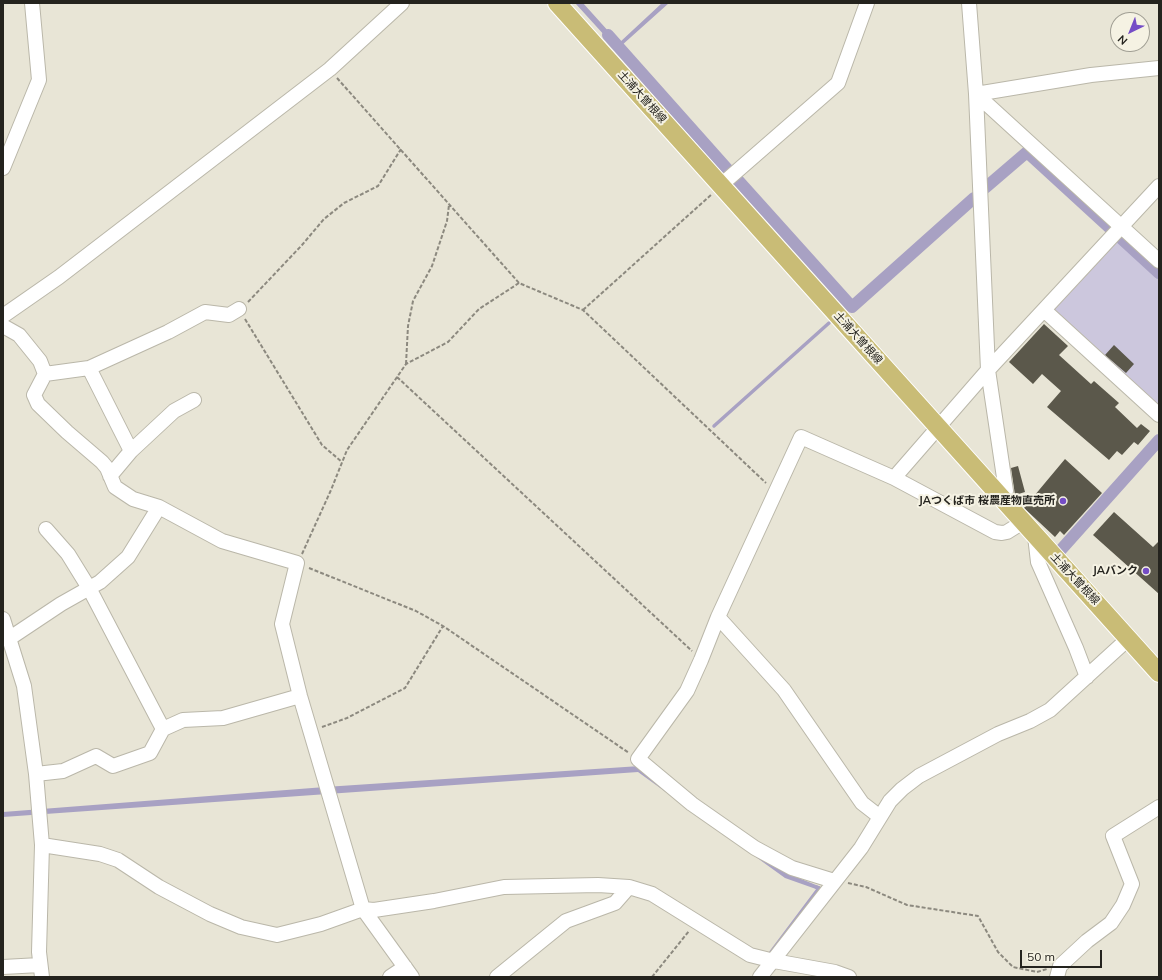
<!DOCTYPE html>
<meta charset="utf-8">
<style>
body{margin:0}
#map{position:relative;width:1162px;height:980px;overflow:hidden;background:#e8e5d6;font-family:Mulish,sans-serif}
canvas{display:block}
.frame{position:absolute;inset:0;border:4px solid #24231e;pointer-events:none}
.north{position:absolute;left:1110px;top:12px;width:40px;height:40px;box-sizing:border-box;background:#f5f2e3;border:1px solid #a19f94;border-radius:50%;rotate:223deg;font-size:11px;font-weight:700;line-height:16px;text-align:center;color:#24231e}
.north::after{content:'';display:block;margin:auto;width:14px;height:18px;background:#754dc6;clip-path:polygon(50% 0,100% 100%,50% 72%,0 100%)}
.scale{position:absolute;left:1020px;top:950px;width:82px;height:18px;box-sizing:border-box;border:2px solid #24231e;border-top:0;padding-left:5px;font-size:12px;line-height:14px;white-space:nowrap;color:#24231e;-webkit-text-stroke:3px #f5f2e3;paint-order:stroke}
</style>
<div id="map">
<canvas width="1162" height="980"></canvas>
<div class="frame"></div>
<div class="north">N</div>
<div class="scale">50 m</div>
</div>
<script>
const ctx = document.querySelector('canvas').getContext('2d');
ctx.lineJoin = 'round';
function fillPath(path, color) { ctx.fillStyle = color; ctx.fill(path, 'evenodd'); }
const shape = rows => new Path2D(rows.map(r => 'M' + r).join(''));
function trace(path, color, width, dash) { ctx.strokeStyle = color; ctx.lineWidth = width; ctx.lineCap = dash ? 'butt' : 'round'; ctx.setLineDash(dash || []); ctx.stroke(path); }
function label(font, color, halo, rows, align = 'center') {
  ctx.font = font + ' Mulish,"Noto Sans JP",sans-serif'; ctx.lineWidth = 4; ctx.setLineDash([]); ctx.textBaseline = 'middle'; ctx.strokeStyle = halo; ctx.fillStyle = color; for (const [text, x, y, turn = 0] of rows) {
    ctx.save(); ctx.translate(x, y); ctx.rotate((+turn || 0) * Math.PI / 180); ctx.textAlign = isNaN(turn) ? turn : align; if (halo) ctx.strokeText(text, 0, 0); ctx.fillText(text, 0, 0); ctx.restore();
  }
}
fillPath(shape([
 [1117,240,1159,278,1159,408,1049,309]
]), '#ccc7dd');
fillPath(shape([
 [575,3,583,3,619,43,662,3,669,3,621,46,616,48],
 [640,766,789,874,821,887,816,889,785,878,638,772,3,817,3,812,325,787]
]), '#a8a1c3');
trace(shape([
 [714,426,829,323],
 [771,952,819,888,816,887]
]), '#a8a1c3', 3.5);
trace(shape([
 [608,35,729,171],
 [736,178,852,307,974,198],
 [985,188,1027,152,1159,273],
 [1059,552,1159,440]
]), '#a8a1c3', 12);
fillPath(shape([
 [1044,324,1068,346,1059,355,1091,384,1094,381,1119,403,1115,407,1137,428,1141,424,1150,431,1138,445,1134,442,1122,455,1117,451,1109,460,1047,407,1061,391,1042,374,1033,384,1009,362],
 [1114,345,1134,364,1126,373,1105,355],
 [1065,459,1102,493,1064,535,1060,531,1055,537,1024,508],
 [1018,466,1025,492,1015,495,1011,468],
 [1114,512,1153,547,1159,541,1159,594,1093,535]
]), '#5b584b');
const minor = shape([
 [969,3,976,94,988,370,1006,491],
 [976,94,1159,261],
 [976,94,1091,75,1159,68],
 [3,168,39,80,32,3],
 [721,185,838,83,867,3],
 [1044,310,1159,415],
 [3,316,59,277,330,69,402,3],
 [3,326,19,335,40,361,45,374,34,395,38,404,67,432,102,462,107,468,115,487,133,499,159,507,222,541,297,563,282,624,300,696,363,909,412,977],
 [89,368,131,451],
 [45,374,89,368,168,332,205,312,229,315,239,309],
 [110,476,131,451,174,411,194,400],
 [894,478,988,370,1159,186],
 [46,529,68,554,89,588,163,729],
 [1035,536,1038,562,1076,648,1087,677],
 [718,617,784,690,862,803,880,817],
 [3,619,24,686,36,774,42,845,39,952,42,977],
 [10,638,61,604,100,582,128,557,159,507],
 [36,774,63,771,96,756,113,766,150,753,163,729,183,720,223,718,300,696],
 [42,845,100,854,118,860,159,887,210,914,241,927,277,935,321,924,363,909,374,910,434,901,504,887,598,885,629,887,652,894,750,955,774,961,835,972,849,977],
 [834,881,792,868,755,848,692,804,638,759,687,691,701,660,718,617,801,437,894,478,995,532,1002,533,1007,532,1023,522],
 [3,967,40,965],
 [390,977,405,967],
 [497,977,566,921,615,903,629,887],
 [760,977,861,848,890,801,902,789,919,776,998,734,1030,721,1050,710,1129,638],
 [1057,977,1060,966,1087,941,1111,923,1123,905,1132,884,1113,836,1159,807]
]);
const major = shape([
 [557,3,1159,673]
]);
trace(minor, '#bab7a9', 16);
trace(major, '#fff', 20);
trace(shape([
 [337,78,519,283,583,310,766,483],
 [248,302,302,245,324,219,344,203,378,186,401,149],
 [583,310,712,194],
 [245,319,322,445,342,462],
 [406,364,408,326,413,301,432,266,447,221,449,205],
 [397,377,692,651],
 [302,554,331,490,347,450,406,364,448,342,479,309,519,283],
 [309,568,416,611,443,626,629,753],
 [322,727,347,718,405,688,443,626],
 [848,883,866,887,907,905,978,916,998,952,1013,967,1037,972,1047,969],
 [652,977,689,931]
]), '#8c897f', 2, [4, 2]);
trace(minor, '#fff', 14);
trace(major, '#c9bc76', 18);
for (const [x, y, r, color] of [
 [1063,501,4,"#754dc6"],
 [1146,571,4,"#754dc6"]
]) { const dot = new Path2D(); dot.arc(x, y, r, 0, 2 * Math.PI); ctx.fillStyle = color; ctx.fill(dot); trace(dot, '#f5f2e3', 1.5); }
label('11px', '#24231e', '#f5f2e3', [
 ["土浦大曽根線",642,97,48],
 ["土浦大曽根線",858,338,48],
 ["土浦大曽根線",1075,579,47]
]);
label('bold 11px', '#24231e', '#f5f2e3', [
 ["JAつくば市 桜農産物直売所",1055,501],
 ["JAバンク",1138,571]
], 'right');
</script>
